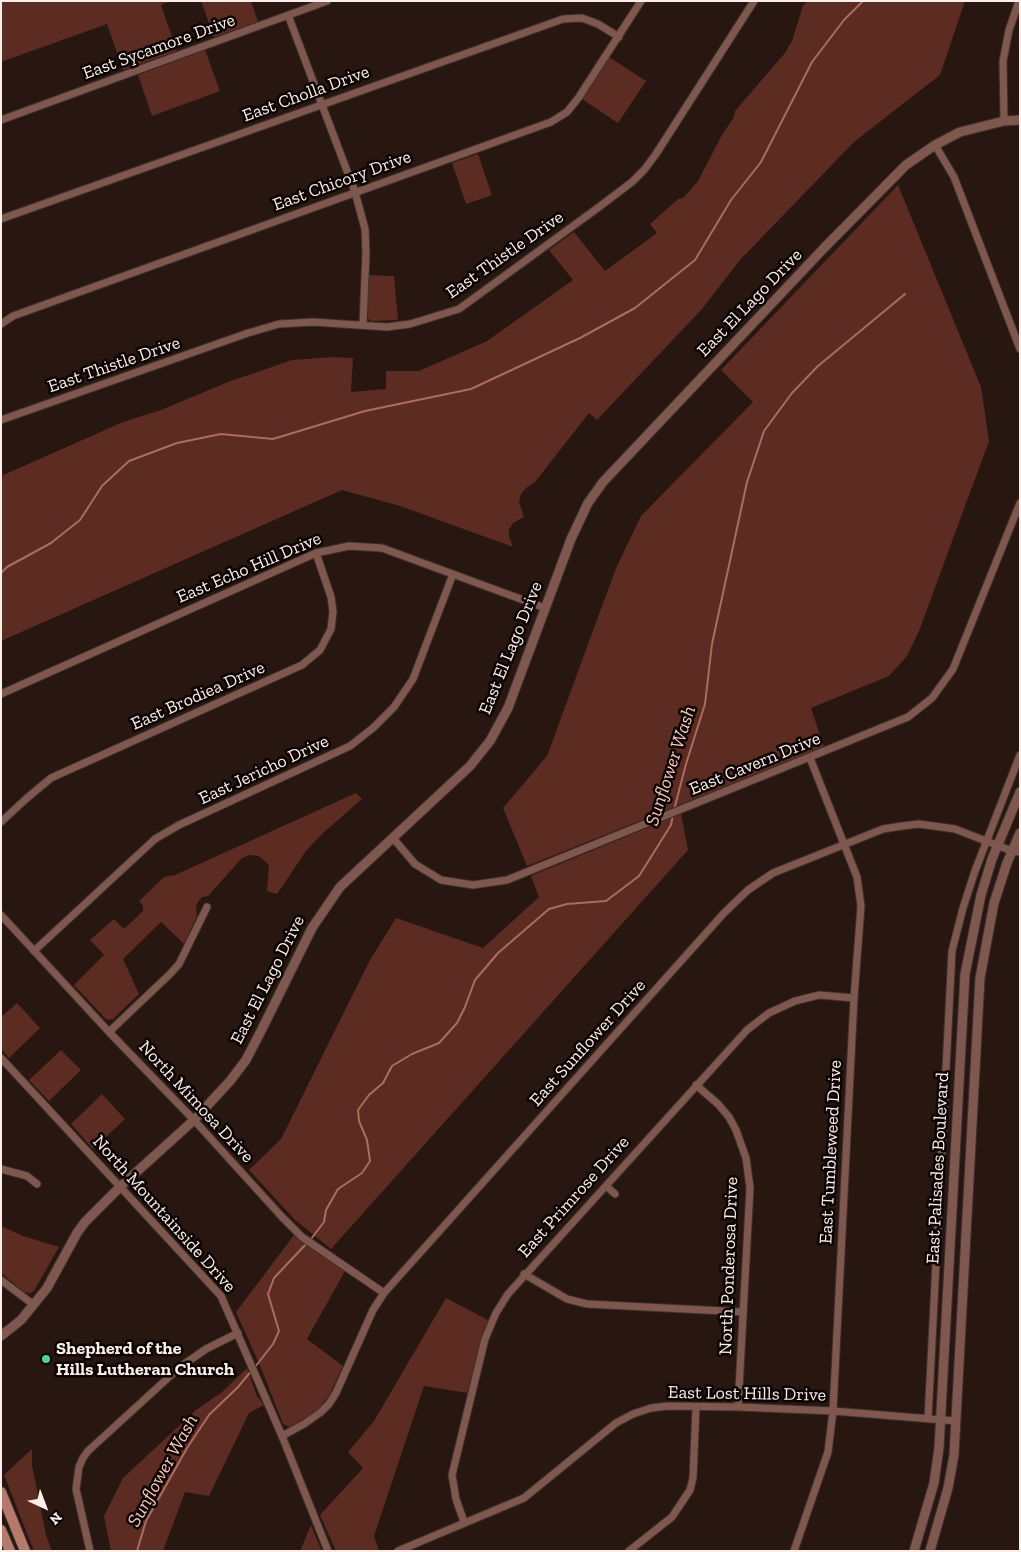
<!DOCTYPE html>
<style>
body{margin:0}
#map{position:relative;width:1021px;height:1552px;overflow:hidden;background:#281611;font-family:"Zilla Slab",serif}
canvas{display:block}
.frame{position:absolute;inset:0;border:2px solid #fceeea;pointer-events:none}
.north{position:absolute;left:20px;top:1482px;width:50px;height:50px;-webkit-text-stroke:4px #0b0403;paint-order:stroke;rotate:137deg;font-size:14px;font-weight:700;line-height:20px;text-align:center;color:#fceeea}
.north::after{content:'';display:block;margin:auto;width:18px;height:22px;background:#fceeea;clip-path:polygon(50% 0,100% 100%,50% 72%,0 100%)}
</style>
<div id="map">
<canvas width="1021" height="1552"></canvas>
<div class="frame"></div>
<div class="north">N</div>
</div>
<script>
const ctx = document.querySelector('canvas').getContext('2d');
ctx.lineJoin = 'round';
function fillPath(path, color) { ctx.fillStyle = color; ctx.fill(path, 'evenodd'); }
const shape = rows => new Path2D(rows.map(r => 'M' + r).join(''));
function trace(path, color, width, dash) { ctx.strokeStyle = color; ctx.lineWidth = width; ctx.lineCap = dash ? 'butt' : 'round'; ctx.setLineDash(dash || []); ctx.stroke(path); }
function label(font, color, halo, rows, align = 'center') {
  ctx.font = font + ' "Zilla Slab",serif'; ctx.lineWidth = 5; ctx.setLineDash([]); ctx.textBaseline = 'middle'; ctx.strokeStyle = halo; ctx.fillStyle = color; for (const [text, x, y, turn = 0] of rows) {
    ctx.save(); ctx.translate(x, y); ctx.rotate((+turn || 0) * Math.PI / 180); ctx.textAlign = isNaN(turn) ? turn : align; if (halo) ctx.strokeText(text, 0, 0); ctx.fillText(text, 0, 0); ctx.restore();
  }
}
fillPath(shape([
 [1,1,171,1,161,5,177,51,123,70,107,24,1,62],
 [201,1,251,1,258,22,214,37],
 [807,1,965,1,940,75,854,142,740,260,702,309,597,420,589,413,535,482,526,488,521,494,519,502,524,517,513,523,509,530,509,536,513,547,400,506,342,490,1,641,1,476,123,422,161,410,228,382,292,360,333,357,353,358,351,392,386,389,386,371,419,371,487,341,573,280,549,250,574,232,605,271,657,233,650,224,678,199,683,198,698,181,722,135,734,117,735,111,785,53,792,41,803,6],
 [205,50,220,91,152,116,138,75],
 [609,57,646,81,618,123,582,99],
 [478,154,492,195,466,204,452,163],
 [898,185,981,387,989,441,919,631,907,656,889,676,811,708,824,747,527,866,503,808,547,756,616,568,641,516,753,402,721,370],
 [367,275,394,276,398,320,371,321,367,318,365,315],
 [356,793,362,799,322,834,306,851,277,894,267,891,269,865,259,856,250,855,242,858,208,896,202,897,198,902,196,907,197,916,184,944,161,922,123,959,139,994,113,1019,109,1020,106,1019,74,985,104,955,90,940,114,919,124,929,143,911,143,906,139,901,164,877,175,875],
 [681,814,688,850,331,1249,295,1220,249,1170,281,1139,370,960,396,918,483,948,539,897,531,876],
 [17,1003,40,1028,9,1058,1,1049,1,1017],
 [61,1050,81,1070,49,1101,29,1080],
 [102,1094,125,1119,93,1149,71,1124],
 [1,1226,23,1236,59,1247,34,1291,30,1293,24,1292,1,1273],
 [294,1235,345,1271,307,1339,343,1366,330,1394,322,1405,314,1413,290,1427,283,1424,261,1368,236,1312],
 [446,1298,488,1320,468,1393,424,1386,374,1536,379,1551,336,1551,320,1515,363,1468,348,1452,374,1421],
 [247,1368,257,1396,264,1405,249,1413,209,1496,185,1492,163,1551,111,1551,104,1516,123,1478,196,1410,222,1392],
 [32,1449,32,1465,46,1535,52,1551,34,1551,4,1475],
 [311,1525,317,1540,322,1551,300,1551]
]), '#5c2b21');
trace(shape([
 [1,573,7,567,51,543,80,520,102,486,129,461,177,443,221,434,273,439,365,411,471,389,580,338,635,308,695,260,731,200,761,162,812,62,844,20,863,1],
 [674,810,686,764,705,704,712,644,747,482,764,431,792,393,818,366,905,294],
 [311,1239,324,1222,326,1210,338,1189,362,1173,370,1161,367,1140,359,1121,358,1110,369,1095,383,1083,392,1066,412,1054,439,1043,457,1023,465,1007,475,980,498,953,549,909,567,904,606,901,639,876,671,825,673,814],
 [255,1367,273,1344,279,1331,268,1294,274,1278,307,1243],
 [137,1551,146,1521,187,1448,209,1415,238,1387,252,1370]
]), '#ab6d60', 2);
const minor = shape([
 [288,15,355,192,365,229,366,253,363,324],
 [1,120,327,1],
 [1004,121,1003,61,1009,30,1019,1],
 [935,145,954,177,1020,349],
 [1,219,563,19,582,18,598,24,619,37],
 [1,324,13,316,551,122,567,112,579,97,641,1],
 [1,420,248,333,279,324,313,322,387,327,410,324,459,309,599,207,632,182,644,170,656,154,754,1],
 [1,694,316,553,349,546,382,548,545,608],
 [1,822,27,798,51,778,302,665,320,650,331,629,333,612,331,597,316,553],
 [393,838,415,864,441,880,473,885,507,880,908,717,932,698,953,669,1020,503],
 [1,915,109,1032,194,1120,282,1217,302,1237,384,1293],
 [34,951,155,839,179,825,350,746,373,728,394,707,413,679,453,574],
 [109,1032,170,974,179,964,207,907],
 [1,1058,221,1296,282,1436,328,1551],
 [696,1085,718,1104,729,1117,736,1130,746,1158,750,1188,738,1407],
 [1,1169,27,1176,37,1184],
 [606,1186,615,1194],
 [524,1274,567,1299,587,1304,743,1312],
 [1,1280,34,1305],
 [928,1419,952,951,963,908,975,871,1020,755],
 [282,1436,304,1424,321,1412,329,1404,336,1393,373,1310,384,1293,724,913,748,890,773,873,883,829,902,826,919,824,955,829,1012,851,1020,852],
 [464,1522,456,1499,452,1475,485,1339,496,1313,508,1294,747,1030,769,1013,795,1001,819,995,854,998],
 [90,1551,76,1489,79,1467,83,1458,88,1451,180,1367,206,1349,238,1333],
 [398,1551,524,1498,616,1423,633,1414,651,1408,668,1406,738,1407,833,1411,956,1421],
 [629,1551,672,1517,690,1490,693,1478,696,1407],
 [794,1551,828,1452,833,1411,854,998,861,906,857,877,810,758]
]);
const tertiary = shape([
 [1,1336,21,1320,47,1288,77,1233,85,1222,121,1186,194,1120,230,1081,246,1060,262,1029,312,928,340,887,470,766,490,741,508,708,571,539,588,503,603,482,825,247,906,165,935,145,960,132,1004,121,1020,120],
 [914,1551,934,1483,939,1448,965,974,981,895,992,859,1020,792],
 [930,1551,948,1488,954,1455,980,978,994,903,1007,863,1020,833]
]);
const secondary = shape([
 [1,1492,25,1551],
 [1,1530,10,1551]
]);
trace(minor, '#41302b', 9);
trace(tertiary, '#41302b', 11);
trace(secondary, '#41302b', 12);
trace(minor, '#7e584f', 7);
trace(tertiary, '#7e584f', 9);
trace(secondary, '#b67a6d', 10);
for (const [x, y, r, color] of [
 [46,1359,5,"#4dd39a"]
]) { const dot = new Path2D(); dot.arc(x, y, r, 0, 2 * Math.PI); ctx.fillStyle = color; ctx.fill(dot); trace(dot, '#0b0403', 2); }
label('18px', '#fceeea', '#0b0403', [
 ["East Sycamore Drive",159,47,-20],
 ["East Cholla Drive",306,94,-20],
 ["East Chicory Drive",342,181,-20],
 ["East Thistle Drive",505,255,-35],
 ["East El Lago Drive",750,303,-46],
 ["East Thistle Drive",114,365,-19],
 ["East Echo Hill Drive",249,568,-23],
 ["East El Lago Drive",511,648,-68],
 ["East Brodiea Drive",198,696,-24],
 ["East Cavern Drive",755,764,-22],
 ["East Jericho Drive",264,770,-25],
 ["East El Lago Drive",268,980,-63],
 ["East Sunflower Drive",588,1043,-48],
 ["North Mimosa Drive",196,1102,47],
 ["East Tumbleweed Drive",831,1152,-87],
 ["East Palisades Boulevard",938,1168,-87],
 ["East Primrose Drive",574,1197,-48],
 ["North Mountainside Drive",164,1214,48],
 ["North Ponderosa Drive",729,1266,-88],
 ["East Lost Hills Drive",747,1394,1]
]);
label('bold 18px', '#fceeea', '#0b0403', [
 ["Shepherd of the",56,1349],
 ["Hills Lutheran Church",56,1370]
], 'left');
label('italic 19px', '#fbcabf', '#0b0403', [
 ["Sunflower Wash",671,766,-72],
 ["Sunflower Wash",163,1471,-61]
]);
</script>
